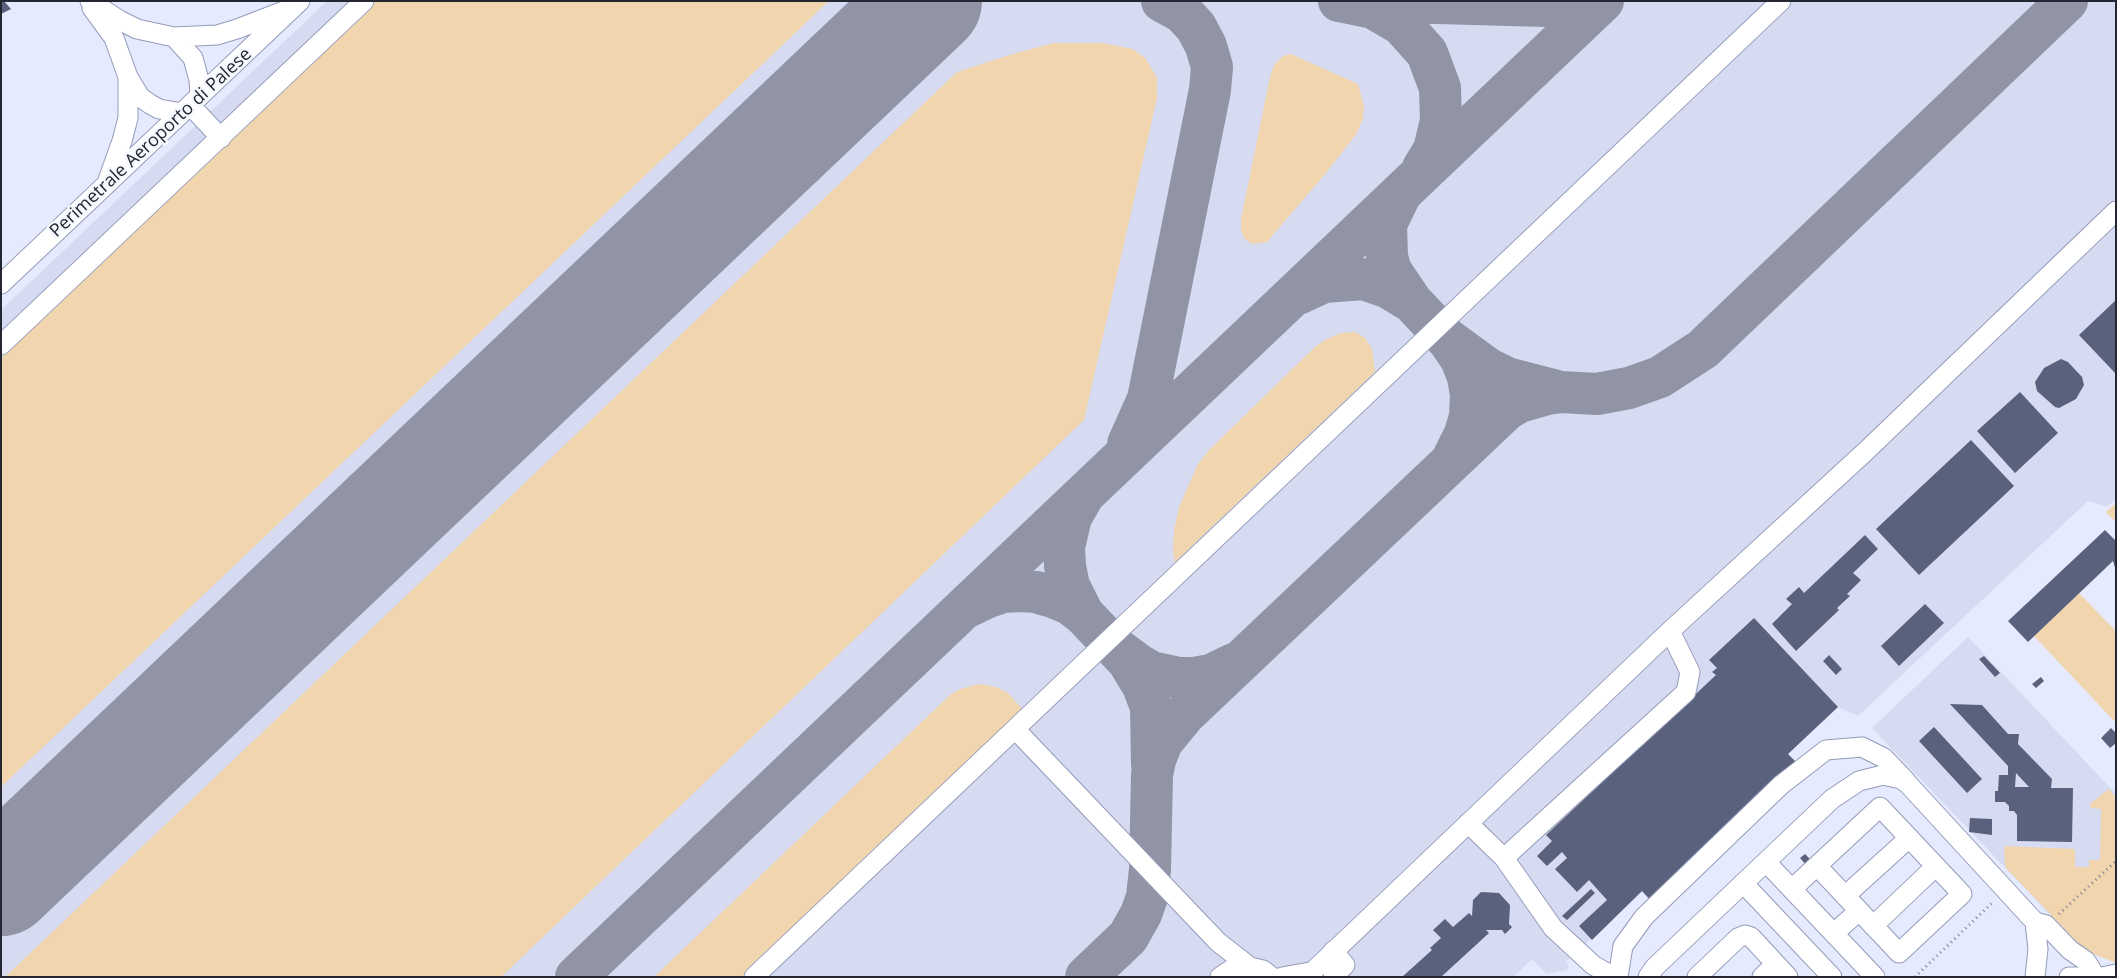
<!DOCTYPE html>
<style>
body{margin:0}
#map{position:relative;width:2117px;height:978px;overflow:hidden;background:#e5eafe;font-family:"Open Sans",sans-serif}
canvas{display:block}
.frame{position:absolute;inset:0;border:2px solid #242732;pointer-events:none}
</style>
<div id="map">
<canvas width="2117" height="978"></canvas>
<div class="frame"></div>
</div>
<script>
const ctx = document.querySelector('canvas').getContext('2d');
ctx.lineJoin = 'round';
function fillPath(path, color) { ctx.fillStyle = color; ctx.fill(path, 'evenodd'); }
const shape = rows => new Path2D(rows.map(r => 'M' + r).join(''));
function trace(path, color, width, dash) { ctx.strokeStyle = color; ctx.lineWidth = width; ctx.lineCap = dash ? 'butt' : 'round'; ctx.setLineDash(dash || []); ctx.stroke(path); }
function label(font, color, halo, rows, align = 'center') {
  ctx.font = font + ' "Open Sans",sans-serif'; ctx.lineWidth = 5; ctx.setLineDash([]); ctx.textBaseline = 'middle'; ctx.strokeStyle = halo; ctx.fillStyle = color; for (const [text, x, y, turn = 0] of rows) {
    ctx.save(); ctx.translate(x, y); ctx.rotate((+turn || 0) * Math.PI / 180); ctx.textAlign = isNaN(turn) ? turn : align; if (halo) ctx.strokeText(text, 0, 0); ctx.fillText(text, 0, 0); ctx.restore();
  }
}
fillPath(shape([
 [327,1,2116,1,2116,499,2107,507,2088,501,1858,716,1838,707,1788,753,1798,764,1652,902,1642,892,1566,962,1569,966,1567,970,1547,974,1532,959,1513,977,1,977,1,310],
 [1968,637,2116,794,2116,857,2052,917,1872,728]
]), '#d6dbf2');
fillPath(shape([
 [376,1,829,1,1,787,1,358],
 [1054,43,1102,43,1133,49,1146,59,1157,78,1157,98,1084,420,501,977,5,977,957,72,1016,53],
 [1291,54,1358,84,1364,106,1363,119,1357,133,1326,173,1267,242,1252,244,1245,239,1241,231,1241,219,1270,77,1274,65,1283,56],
 [1355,332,1365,338,1372,349,1375,372,1175,562,1173,551,1174,531,1179,507,1198,464,1209,450,1316,346,1327,339,1341,333],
 [2116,503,2116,522,2106,512],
 [2079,593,2116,631,2116,723,2034,636],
 [980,684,996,687,1008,693,1023,710,742,977,654,977,951,694,960,689],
 [2109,789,2116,798,2116,963,2091,953,2081,946,2005,867,2004,846,2075,849,2075,867,2089,867,2089,860,2100,860,2101,809,2091,808,2090,804]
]), '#f0d5af');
trace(shape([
 [1339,1,1373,8,1402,25,1427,53,1440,88,1441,121,1434,150,1423,168],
 [1365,1,1547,6,1581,1],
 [895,32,924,14,953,1],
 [1401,193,1386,224,1387,257,1391,271,1412,302,1448,340,1461,359,1468,377,1471,395,1470,416,1465,434,1454,456],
 [1298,294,1324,282,1363,279,1389,288,1412,302],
 [1450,341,1487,368,1507,378,1561,392],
 [1128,444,1148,399,1210,90,1212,67,1206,46,1196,27,1182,12,1162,1],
 [1082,498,1071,517,1064,547,1065,566,1069,586,1083,614],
 [967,607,988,597,1003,592,1021,591,1036,592,1053,597,1070,604,1083,614,1128,661,1143,686,1151,707,1152,765],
 [1120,651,1139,665,1151,672,1179,678,1194,678,1211,675,1234,664],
 [576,977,1603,1],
 [1086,977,1128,937,1141,914,1147,897,1150,869,1152,775,1155,760,1162,742,1185,714,1507,409,1519,402,1547,394,1561,392,1597,394,1629,388,1660,377,1703,349,2067,1]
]), '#9094a4', 42);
trace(shape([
 [1,882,928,1]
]), '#9094a4', 108);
fillPath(shape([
 [1,1,4,1,11,9,1,14],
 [2116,300,2116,374,2079,335],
 [2061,359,2068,362,2082,377,2084,385,2076,399,2059,408,2055,407,2037,391,2035,382,2044,368],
 [2020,392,2058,433,2015,473,1977,431],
 [1971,440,2014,486,1919,575,1876,529],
 [2105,530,2116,541,2116,571,2113,561,2028,642,2008,621],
 [1865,535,1878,549,1853,573,1861,580,1847,594,1850,596,1837,608,1839,610,1796,651,1772,624,1792,604,1786,599,1799,587,1804,593],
 [1925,604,1944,623,1899,666,1881,646],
 [1754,618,1838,707,1788,754,1798,764,1652,902,1642,891,1592,940,1579,926,1607,900,1589,880,1577,892,1555,869,1567,858,1562,852,1547,866,1537,856,1552,841,1546,835,1716,675,1712,672,1717,668,1709,660],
 [1829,655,1842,669,1836,675,1823,661],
 [1984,656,2000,673,1995,677,1979,659],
 [2041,677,2044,681,2036,688,2032,684],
 [1950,704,1982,705,2008,734,2019,734,2018,744,2052,779,2051,788,2073,788,2072,842,2017,841,2017,815,2014,811,2009,811,2009,806,2005,802,1995,802,1995,791,1998,791,1999,775,2008,775,2008,766],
 [2016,773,2029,787,2015,787],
 [1934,727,1982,779,1967,793,1919,741],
 [2111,728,2116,733,2116,743,2110,748,2101,738],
 [1970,818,1992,819,1992,835,1969,832],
 [1805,854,1812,861,1807,866,1800,858],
 [1591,889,1595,893,1567,920,1562,916],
 [1481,892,1499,893,1510,905,1509,924,1512,927,1505,934,1502,930,1486,930,1489,933,1441,977,1402,977,1432,950,1430,948,1441,938,1433,930,1445,919,1453,927,1469,913,1472,916,1473,900]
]), '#5a617c');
const minor = shape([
 [90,1,119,20,137,29,174,37,217,35,237,29,286,10],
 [92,8,114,38,128,77,140,97,150,104,159,109,182,113],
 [174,37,193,58,199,80,200,96],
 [190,105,221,138],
 [108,180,122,141,128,118,128,78],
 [1,284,300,1],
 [1,345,364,1],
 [1015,729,1218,942,1250,967],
 [1468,823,1504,858,1553,928,1593,965,1614,977],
 [1504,858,1686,692,1690,672,1670,631],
 [1766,862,1875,977],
 [1743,883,1832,977],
 [1792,889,1880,807,1962,894,1899,953,1817,866],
 [1845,896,1909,838],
 [1873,926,1936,866],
 [1834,933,1859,911],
 [1333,951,1345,965,1333,977],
 [754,977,1781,1],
 [1220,977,1232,969,1250,967,1263,970,1272,977],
 [1282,977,1310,972],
 [1307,977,1670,631,1866,451,2116,211],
 [1618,977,1623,946,1644,917,1781,785,1826,750,1862,747,1884,758,1906,781],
 [1648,977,1655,967,1832,799,1859,781,1883,775,1901,779,1908,784,2035,922,2046,925,2070,950,2086,961,2096,977],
 [1697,977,1738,938,1745,935,1751,937,1788,977],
 [1762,977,1776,964],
 [2035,977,2038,949,2035,922],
 [2069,977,2097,977],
 [2102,977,2116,974]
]);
trace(minor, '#949bb9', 21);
trace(shape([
 [2059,914,2116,861],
 [1915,977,1994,901]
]), '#7b7f8e', 3, [1, 4]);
trace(minor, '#fff', 19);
label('18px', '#242732', '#f6f8ff', [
 ["Perimetrale Aeroporto di Palese",151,143,-43]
]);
</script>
